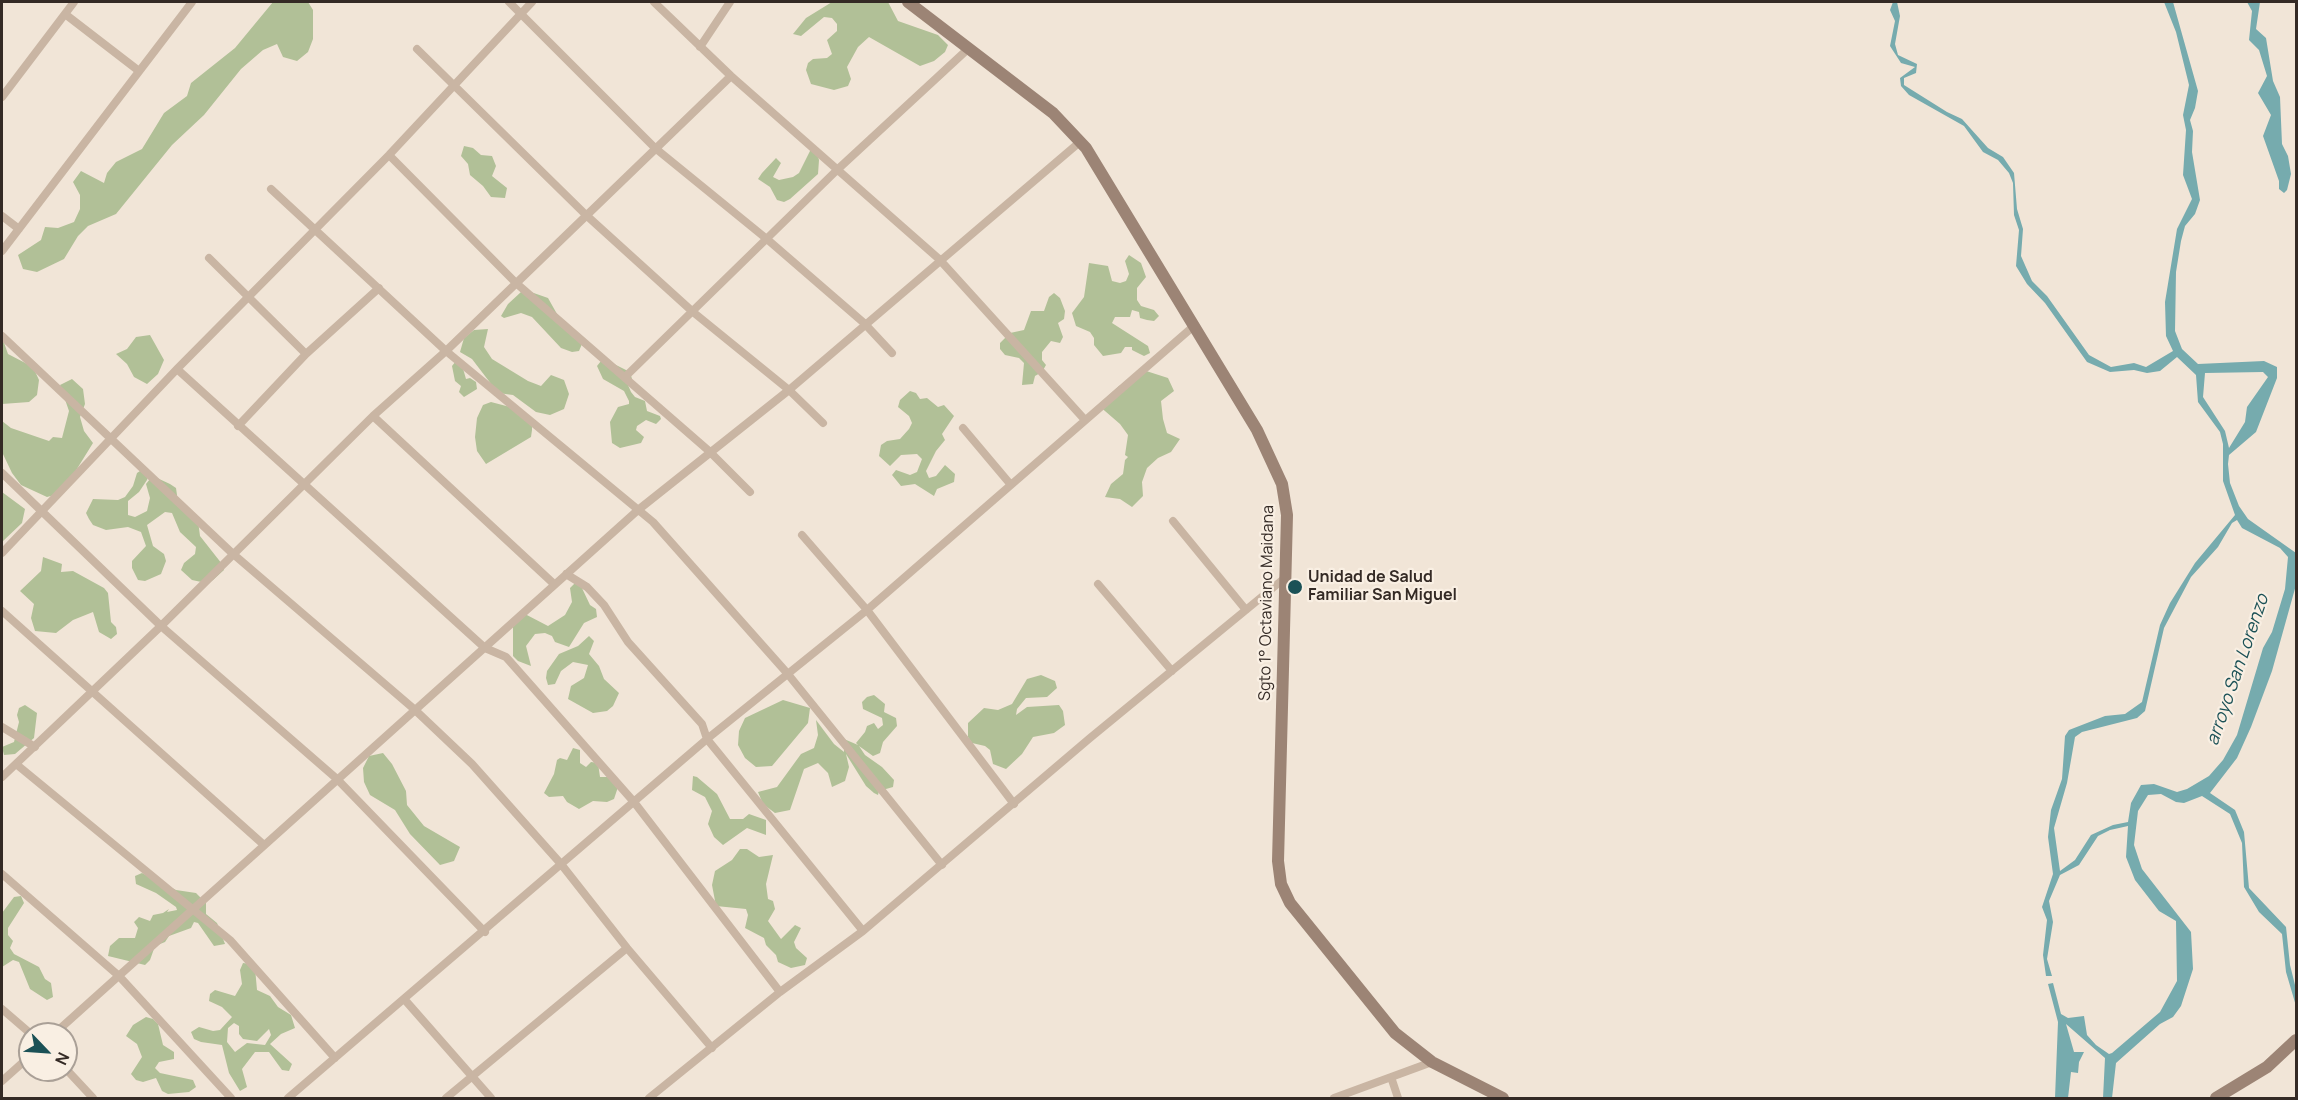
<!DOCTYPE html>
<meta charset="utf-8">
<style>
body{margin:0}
#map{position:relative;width:2298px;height:1100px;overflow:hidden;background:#f1e5d7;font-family:Manrope,sans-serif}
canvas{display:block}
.frame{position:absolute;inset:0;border:3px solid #342a25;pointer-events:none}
.north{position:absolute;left:18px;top:1022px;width:60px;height:60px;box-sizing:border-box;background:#f9efe3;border:2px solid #aaa097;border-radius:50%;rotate:115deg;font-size:16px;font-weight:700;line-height:24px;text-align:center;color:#342a25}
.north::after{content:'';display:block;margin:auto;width:21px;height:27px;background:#1b5156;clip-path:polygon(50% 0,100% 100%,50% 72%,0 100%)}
</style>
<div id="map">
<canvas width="2298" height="1100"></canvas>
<div class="frame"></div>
<div class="north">N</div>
</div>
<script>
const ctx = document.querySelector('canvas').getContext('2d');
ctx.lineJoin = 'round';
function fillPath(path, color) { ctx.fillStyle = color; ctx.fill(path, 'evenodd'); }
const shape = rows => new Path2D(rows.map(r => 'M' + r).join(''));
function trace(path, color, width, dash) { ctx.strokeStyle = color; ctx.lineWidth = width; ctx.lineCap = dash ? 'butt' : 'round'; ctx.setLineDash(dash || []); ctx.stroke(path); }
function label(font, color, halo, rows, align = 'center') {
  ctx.font = font + ' Manrope,sans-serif'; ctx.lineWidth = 4.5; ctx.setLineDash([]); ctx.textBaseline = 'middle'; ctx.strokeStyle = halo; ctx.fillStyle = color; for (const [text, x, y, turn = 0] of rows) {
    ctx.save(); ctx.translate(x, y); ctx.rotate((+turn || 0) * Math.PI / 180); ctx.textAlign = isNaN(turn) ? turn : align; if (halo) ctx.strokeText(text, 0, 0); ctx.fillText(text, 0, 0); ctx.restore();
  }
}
fillPath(shape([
 [273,2,308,2,313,10,313,39,308,52,297,61,283,57,277,44,263,50,241,69,204,115,172,145,116,214,88,226,78,236,64,259,37,272,23,269,18,255,41,240,45,227,58,228,74,222,80,209,80,195,73,182,81,171,104,183,107,173,116,162,142,149,164,113,187,96,191,83,235,48],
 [832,2,888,2,898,21,938,35,948,45,945,52,934,61,920,66,869,37,858,47,847,67,851,79,848,86,834,90,811,84,806,70,808,63,813,59,827,58,832,54,827,40,837,31,837,24,832,18,824,17,801,36,793,34,806,18],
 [464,146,473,148,481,155,492,156,496,166,492,176,507,188,505,198,491,197,483,186,470,175,468,164,461,156],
 [811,149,817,153,819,160,818,174,790,199,784,202,777,200,770,187,758,179,762,173,776,158,781,163,773,177,779,180,793,177,799,173],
 [1129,255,1141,263,1146,277,1137,288,1137,300,1141,306,1154,310,1159,316,1154,321,1147,320,1140,318,1139,312,1132,310,1130,317,1115,317,1112,323,1148,346,1150,353,1144,356,1132,350,1132,347,1125,347,1121,353,1103,356,1094,345,1094,338,1090,332,1076,326,1072,313,1084,297,1089,263,1108,266,1112,281,1120,283,1126,281,1129,274,1125,261],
 [528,291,548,298,557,314,582,344,579,351,572,352,561,348,532,317,521,313,504,318,501,316,508,304,521,292],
 [1054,293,1060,298,1065,311,1064,319,1058,323,1063,337,1060,343,1051,341,1042,352,1042,360,1046,365,1042,372,1035,376,1033,384,1022,385,1024,363,1019,358,1005,355,1000,349,1000,343,1010,333,1024,330,1031,311,1044,311,1049,297],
 [488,329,484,347,492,359,528,381,541,386,551,375,564,380,569,394,564,409,550,415,536,412,513,395,498,393,472,359,460,352,464,338,474,330],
 [150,335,164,360,158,374,147,384,134,377,127,364,116,354,127,349,136,337],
 [2,337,8,354,33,367,39,380,37,395,29,402,2,404],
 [456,361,462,365,466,379,470,378,476,382,477,389,464,397,459,392,461,386,455,381,452,366],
 [601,361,608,361,630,372,632,379,628,385,631,392,635,397,645,401,647,411,660,416,661,419,656,424,646,420,637,426,636,430,644,437,641,443,620,448,612,443,610,422,618,407,629,404,629,401,624,391,603,379,597,366],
 [1140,369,1168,378,1174,391,1161,401,1163,419,1167,433,1180,439,1171,452,1158,458,1147,468,1142,482,1143,496,1132,507,1120,499,1105,497,1111,484,1123,474,1125,460,1128,457,1125,455,1128,435,1120,424,1098,405,1119,386,1132,380],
 [72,379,83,389,85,404,80,417,84,431,93,443,62,493,47,497,21,485,12,473,2,452,2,421,11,428,49,441,53,437,62,438,69,411,60,385],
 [910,391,916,393,920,399,927,398,938,407,944,405,954,416,942,434,945,440,936,451,926,471,929,478,936,476,945,465,955,474,954,482,937,489,934,496,915,484,901,486,892,475,896,470,910,475,917,472,922,459,917,454,901,455,890,466,879,456,881,445,887,441,900,439,909,429,912,423,909,416,898,407,900,400],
 [491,402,510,407,532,422,532,430,531,437,486,464,477,451,475,437,477,418,483,405],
 [143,469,149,474,147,480,139,492,128,501,128,515,135,517,147,511,150,498,146,484,150,479,157,478,170,484,176,488,178,502,198,521,200,536,222,564,224,570,213,580,206,583,192,580,181,570,184,563,195,554,196,547,180,532,172,513,165,512,147,525,153,546,164,554,166,561,161,574,145,581,138,580,132,568,132,561,146,546,141,532,128,527,106,530,93,525,89,519,86,513,93,499,118,500,125,497,133,486,137,473],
 [2,492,25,509,22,523,2,542],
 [43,557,62,564,61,572,73,571,104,588,108,593,111,622,116,627,117,634,111,639,99,632,93,612,73,620,56,633,35,631,31,618,34,604,20,591,41,571],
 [575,583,581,586,590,605,596,609,597,617,584,623,569,647,555,642,552,636,545,633,535,634,526,646,531,666,518,661,513,656,513,620,523,613,548,626,565,615,572,602,570,588],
 [589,636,594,641,589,654,599,666,604,679,619,693,613,706,607,711,593,713,568,699,571,686,584,678,588,665,573,662,561,671,555,684,548,685,546,678,547,671,559,654,578,646],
 [1041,675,1055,681,1057,688,1047,697,1026,698,1017,709,1016,715,1027,707,1059,705,1063,711,1065,725,1054,733,1033,737,1022,754,1006,769,993,764,990,750,985,746,972,743,968,737,968,723,984,708,998,710,1012,704,1027,679],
 [874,695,885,704,884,712,896,718,897,726,883,742,880,753,873,756,859,746,865,755,882,767,894,780,893,787,879,791,878,795,874,793,866,786,846,754,849,767,845,781,832,787,828,773,818,763,804,769,790,810,775,813,763,804,758,792,777,787,801,754,814,748,818,735,816,720,834,744,844,752,844,739,858,745,856,743,865,732,867,726,874,723,878,729,883,725,882,718,863,709,862,702,867,697],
 [783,700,810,708,808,723,772,766,756,767,745,758,738,745,739,731,745,718],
 [25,705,37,713,34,738,15,754,4,755,2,747,14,742,19,722,17,715,19,708],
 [573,748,580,750,580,763,586,767,591,762,598,763,600,777,607,777,619,784,614,799,607,802,593,801,579,809,567,802,563,796,549,797,544,793,554,774,557,760,560,758,567,760],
 [383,753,392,764,406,791,407,805,424,826,460,847,454,861,440,865,410,834,395,810,370,795,364,782,363,768,369,756],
 [693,776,697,777,717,794,730,819,743,819,749,814,766,820,766,835,747,828,723,845,714,837,708,824,712,811,705,797,692,790],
 [740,849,747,849,759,857,773,855,766,884,768,899,773,901,775,909,768,921,781,939,795,925,801,928,794,942,796,948,807,958,805,965,791,968,778,962,776,955,766,945,764,938,745,928,748,915,746,909,716,906,712,885,715,871,732,860],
 [142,873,176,890,196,893,206,903,206,914,217,923,225,944,214,946,198,923,194,922,191,928,169,936,165,942,155,946,150,960,145,965,108,956,110,946,119,938,135,938,138,928,134,922,139,917,150,921,153,915,163,913,169,909,167,912,177,910,176,907,156,893,136,884,135,876],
 [21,896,24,903,8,928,8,935,13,941,10,948,14,954,39,967,45,979,51,983,53,997,47,1000,30,989,19,962,13,960,2,967,2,913,14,897],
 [243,963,250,964,255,968,257,990,270,996,278,1007,291,1015,295,1028,281,1034,270,1044,292,1064,289,1071,282,1070,269,1052,255,1052,242,1069,247,1087,240,1091,229,1073,222,1045,201,1042,194,1039,191,1032,199,1027,213,1031,220,1030,232,1017,222,1007,209,1001,210,994,215,990,235,996,242,984,240,970],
 [234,1023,239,1026,239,1034,243,1039,257,1041,269,1029,271,1035,265,1045,247,1043,235,1052,227,1042,228,1028],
 [146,1017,153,1019,158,1024,163,1045,174,1052,174,1059,159,1062,155,1068,160,1073,193,1080,196,1087,189,1092,168,1094,162,1091,156,1078,143,1082,136,1080,131,1074,142,1057,137,1044,126,1036,133,1025]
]), '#b1c097');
fillPath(shape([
 [1893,2,1897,2,1900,16,1895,44,1898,55,1917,64,1916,73,1904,78,1904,85,1947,112,1962,119,1988,148,2003,157,2014,173,2017,209,2023,229,2021,256,2032,281,2047,296,2089,355,2111,367,2134,363,2146,367,2173,351,2166,336,2165,302,2177,229,2192,199,2183,175,2186,130,2183,115,2189,85,2176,32,2164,2,2173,2,2198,91,2195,108,2190,120,2193,131,2192,152,2200,200,2195,214,2185,226,2181,241,2176,272,2175,331,2182,349,2198,364,2264,361,2277,367,2277,378,2256,432,2229,455,2228,464,2230,483,2239,506,2248,519,2296,553,2296,585,2272,671,2251,727,2237,758,2210,793,2235,810,2244,832,2249,888,2286,927,2290,965,2296,989,2296,1006,2286,972,2282,934,2259,912,2244,887,2242,843,2230,814,2202,796,2184,803,2176,802,2161,794,2148,795,2138,811,2134,845,2142,869,2191,932,2193,969,2181,1006,2173,1017,2160,1024,2116,1063,2112,1098,2103,1098,2105,1058,2066,1024,2074,1052,2084,1052,2079,1062,2078,1073,2071,1072,2068,1098,2055,1098,2058,1022,2048,984,2053,983,2061,1014,2068,1018,2084,1016,2087,1035,2096,1045,2109,1054,2112,1053,2160,1012,2177,981,2176,921,2159,911,2135,880,2126,857,2128,826,2110,830,2098,836,2079,865,2060,875,2049,901,2053,922,2047,959,2052,976,2046,976,2043,955,2047,920,2042,907,2053,874,2048,837,2051,810,2062,779,2065,736,2069,730,2105,716,2125,714,2142,702,2160,625,2170,603,2195,563,2235,515,2223,481,2223,444,2220,432,2198,402,2196,375,2177,357,2160,371,2147,373,2134,370,2110,372,2087,362,2045,303,2027,284,2016,266,2019,230,2014,215,2013,183,2009,173,1998,160,1983,152,1964,126,1909,95,1901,86,1900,78,1915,67,1901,63,1890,46,1895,21,1890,10],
 [2263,372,2268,377,2247,407,2245,422,2229,448,2225,431,2203,397,2205,373],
 [2237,520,2242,528,2280,548,2288,557,2285,589,2272,632,2263,648,2237,735,2223,760,2209,776,2187,789,2177,792,2154,784,2141,785,2131,803,2128,822,2113,825,2091,835,2075,860,2060,871,2054,828,2067,783,2075,737,2082,732,2137,718,2145,711,2164,628,2191,577,2218,547,2232,523],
 [2247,2,2260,2,2256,29,2266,38,2273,81,2280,97,2282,144,2288,156,2291,174,2287,190,2284,193,2279,189,2279,181,2263,136,2271,115,2258,93,2267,76,2259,50,2249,40,2252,11]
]), '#76abae');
trace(shape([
 [509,2,655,148,768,240,864,323,892,353],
 [654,2,731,76,939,259,1085,420],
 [65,14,139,71],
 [700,47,730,2],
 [417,49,586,215,693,312,789,390,823,423],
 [2,97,74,2],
 [389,155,516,283,709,451,750,492],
 [271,189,446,351,653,522,787,673,942,865],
 [2,216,19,229],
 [2,251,192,2],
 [209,258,306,354],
 [2,336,232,553,414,709,472,764,561,864,627,948,712,1048],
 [177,369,485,648,506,657,634,802,780,992],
 [625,377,837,170,969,48],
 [373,416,554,584],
 [238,426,306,354,379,288],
 [963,428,1011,485],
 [2,473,161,626,337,779,485,932],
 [1173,521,1246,610],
 [802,535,867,610,1014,804],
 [2,553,177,369,389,155,532,2],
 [566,574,587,587,604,605,628,642,702,724,707,739,863,931],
 [1098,584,1172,671],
 [2,611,264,845],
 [2,727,35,747],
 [16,764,230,940,335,1058],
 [2,777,161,626,373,416,446,351,731,76],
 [2,874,119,976,231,1098],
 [405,1000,491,1098],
 [2,1009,31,1034],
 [54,1034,638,510,789,390,1081,141],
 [66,1069,93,1098],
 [1391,1077,1398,1098],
 [2,1081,30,1056],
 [288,1098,707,739,867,610,1195,325],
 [446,1098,627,948],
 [649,1098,780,992,863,931,1090,738,1286,577],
 [1334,1098,1432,1062]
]), '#c9b5a3', 8);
trace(shape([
 [908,2,1053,113,1086,148,1257,430,1282,484,1287,515,1278,861,1281,884,1290,903,1395,1033,1432,1062,1503,1098],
 [2216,1098,2267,1067,2296,1040]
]), '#9c8475', 12);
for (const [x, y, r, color] of [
 [1295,587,8,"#1b5156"]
]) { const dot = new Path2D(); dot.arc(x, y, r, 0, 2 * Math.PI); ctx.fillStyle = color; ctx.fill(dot); trace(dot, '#f9efe3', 2); }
label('bold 16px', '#342a25', '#f9efe3', [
 ["Unidad de Salud",1308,578],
 ["Familiar San Miguel",1308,596]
], 'left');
label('16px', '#342a25', '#f9efe3', [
 ["Sgto 1° Octaviano Maidana",1267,603,-89]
]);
label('italic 18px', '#1b5156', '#f9efe3', [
 ["arroyo San Lorenzo",2238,670,-71]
]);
</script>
